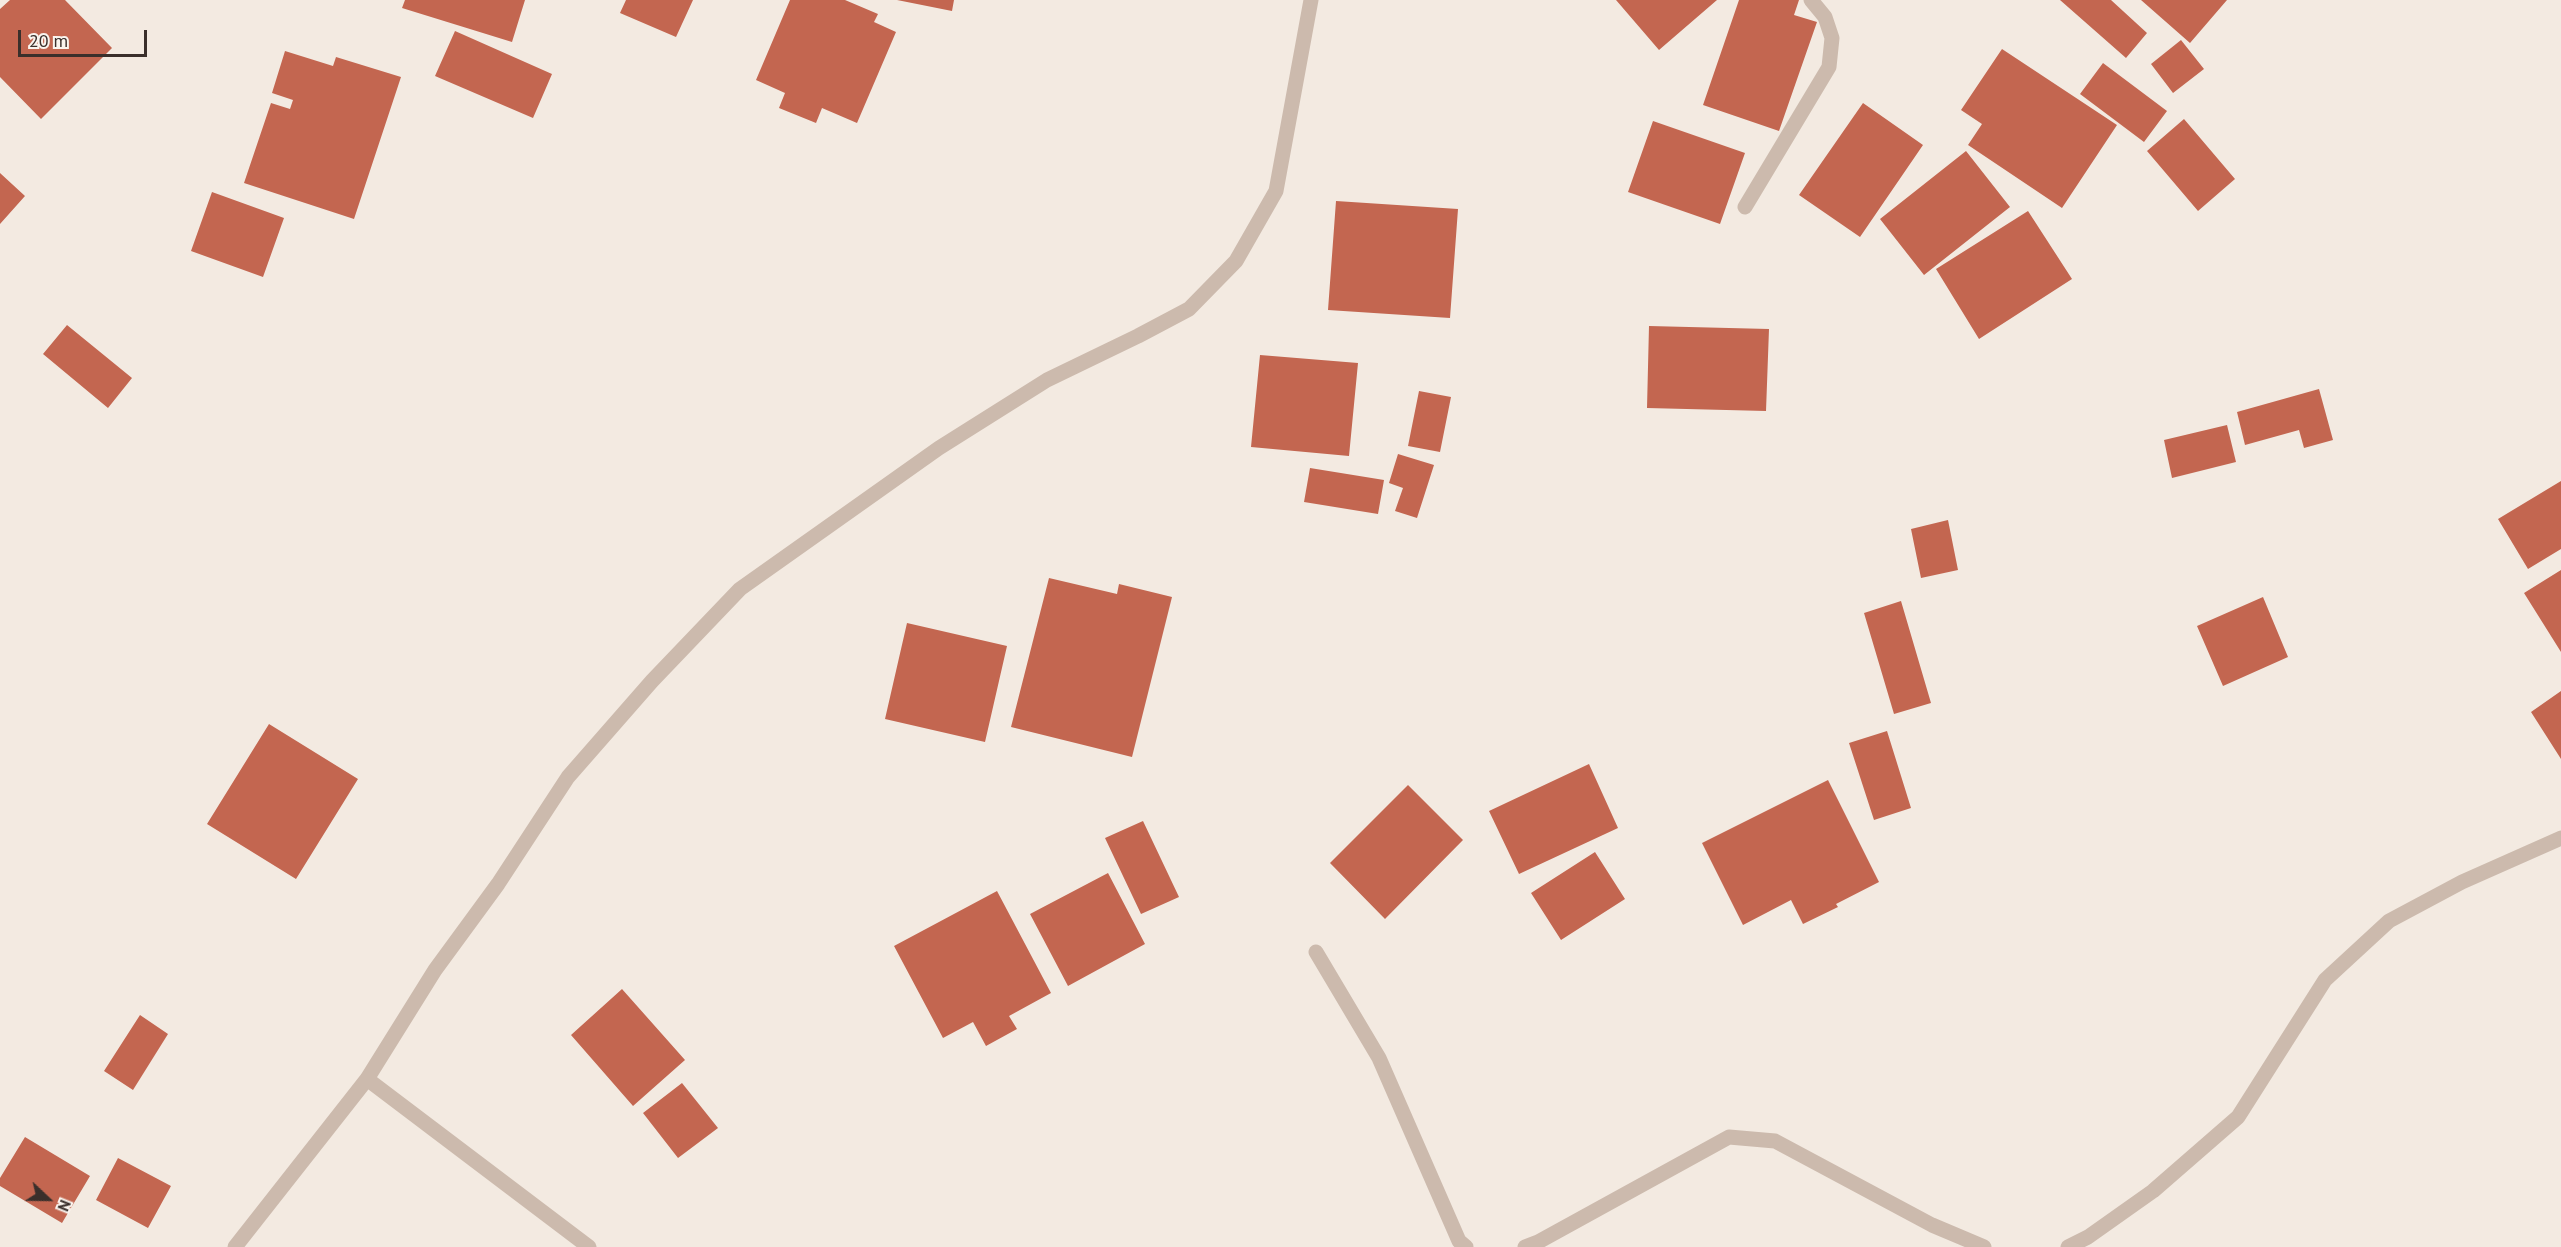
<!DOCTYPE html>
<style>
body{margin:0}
#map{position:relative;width:2561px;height:1247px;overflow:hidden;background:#f3eae1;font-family:"PT Sans",sans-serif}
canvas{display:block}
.north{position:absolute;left:18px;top:1169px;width:60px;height:60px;-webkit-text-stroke:4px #faf4ee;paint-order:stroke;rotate:112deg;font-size:16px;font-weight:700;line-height:24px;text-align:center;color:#3a2f2b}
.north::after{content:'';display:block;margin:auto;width:21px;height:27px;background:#3a2f2b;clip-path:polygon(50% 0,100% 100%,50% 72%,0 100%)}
.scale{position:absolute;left:18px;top:30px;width:129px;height:27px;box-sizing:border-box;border:3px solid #3a2f2b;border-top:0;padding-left:8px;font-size:18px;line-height:21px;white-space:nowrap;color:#3a2f2b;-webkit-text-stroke:4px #faf4ee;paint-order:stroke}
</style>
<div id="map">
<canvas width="2561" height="1247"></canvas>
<div class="north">N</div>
<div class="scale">20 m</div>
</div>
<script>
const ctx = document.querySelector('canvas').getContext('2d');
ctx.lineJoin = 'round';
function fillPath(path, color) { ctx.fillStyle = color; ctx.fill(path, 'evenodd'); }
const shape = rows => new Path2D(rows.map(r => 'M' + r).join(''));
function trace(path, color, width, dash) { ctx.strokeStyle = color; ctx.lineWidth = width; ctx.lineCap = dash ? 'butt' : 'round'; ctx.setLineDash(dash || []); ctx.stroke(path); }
fillPath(shape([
 [10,0,65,0,112,48,41,119,0,77,0,9],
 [405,0,525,0,512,42,402,8],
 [626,0,693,0,676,37,620,13],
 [790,0,845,0,878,14,874,22,896,32,857,123,822,108,816,123,779,108,785,93,756,80],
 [897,0,954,0,952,11],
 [1616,0,1717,0,1659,50],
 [1739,0,1799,0,1794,15,1817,22,1779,131,1703,105],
 [2060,0,2111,0,2147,33,2126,58],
 [2141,0,2227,0,2190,43],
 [455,31,552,74,533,118,435,76],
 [2181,40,2204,69,2173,93,2151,64],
 [2002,49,2117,125,2062,208,1968,145,1982,124,1961,110],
 [285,51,333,66,336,57,401,77,354,219,244,183,271,103,290,109,293,100,272,93],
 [2103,63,2167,111,2144,142,2080,94],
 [1863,103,1923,145,1860,237,1799,195],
 [2184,119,2235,179,2198,211,2147,151],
 [1653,121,1745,153,1720,224,1628,192],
 [1966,151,2010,207,1924,275,1880,219],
 [0,173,25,196,0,224],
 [212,192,284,218,263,277,191,251],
 [1336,201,1458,209,1450,318,1328,310],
 [2028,211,2072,279,1979,339,1936,269],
 [67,325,132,378,108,408,43,354],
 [1649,326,1769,329,1766,411,1647,408],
 [1260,355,1358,363,1349,456,1251,447],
 [2319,389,2333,440,2304,448,2299,430,2245,445,2237,412],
 [1419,391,1451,397,1440,452,1408,446],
 [2227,425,2236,462,2172,478,2164,440],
 [1398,454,1434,465,1417,518,1395,511,1403,488,1389,483],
 [1310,468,1384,480,1378,514,1304,502],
 [2561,481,2561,549,2528,569,2498,519],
 [1948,520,1958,570,1921,578,1911,529],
 [2561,570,2561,652,2524,593],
 [1049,578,1117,594,1119,584,1172,597,1132,757,1011,727],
 [2263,597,2288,657,2223,686,2197,626],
 [1901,601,1931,703,1894,714,1864,613],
 [907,623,1007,646,985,742,885,719],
 [2561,691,2561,759,2531,712],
 [269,724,358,779,296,879,207,824],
 [1887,731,1911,808,1874,820,1849,743],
 [1589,764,1618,828,1519,874,1489,811],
 [1828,780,1879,882,1836,904,1838,907,1803,924,1791,900,1743,925,1702,843],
 [1408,785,1463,840,1385,919,1330,863],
 [1143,821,1179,897,1141,914,1105,838],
 [1595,852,1625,899,1561,940,1531,893],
 [1108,873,1145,944,1068,986,1030,914],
 [997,891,1051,993,1009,1016,1017,1029,986,1046,973,1022,943,1038,894,946],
 [622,989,685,1060,633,1106,571,1035],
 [140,1015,168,1034,133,1090,104,1071],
 [682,1083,718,1128,678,1158,643,1113],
 [25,1137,90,1176,62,1223,0,1186,0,1178],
 [118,1158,171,1186,148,1228,96,1200]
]), '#c36650');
trace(shape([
 [1745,207,1829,67,1832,38,1825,17,1811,0],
 [1316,952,1379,1058,1459,1241,1466,1247],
 [367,1079,589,1247],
 [235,1247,367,1079,435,970,498,884,568,777,652,681,740,589,939,448,1047,380,1138,336,1189,309,1236,261,1276,191,1311,0],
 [1525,1247,1538,1242,1729,1137,1775,1141,1932,1225,1984,1247],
 [2068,1247,2088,1237,2153,1191,2238,1117,2325,980,2389,921,2462,882,2561,838]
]), '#ccbaad', 15);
</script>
